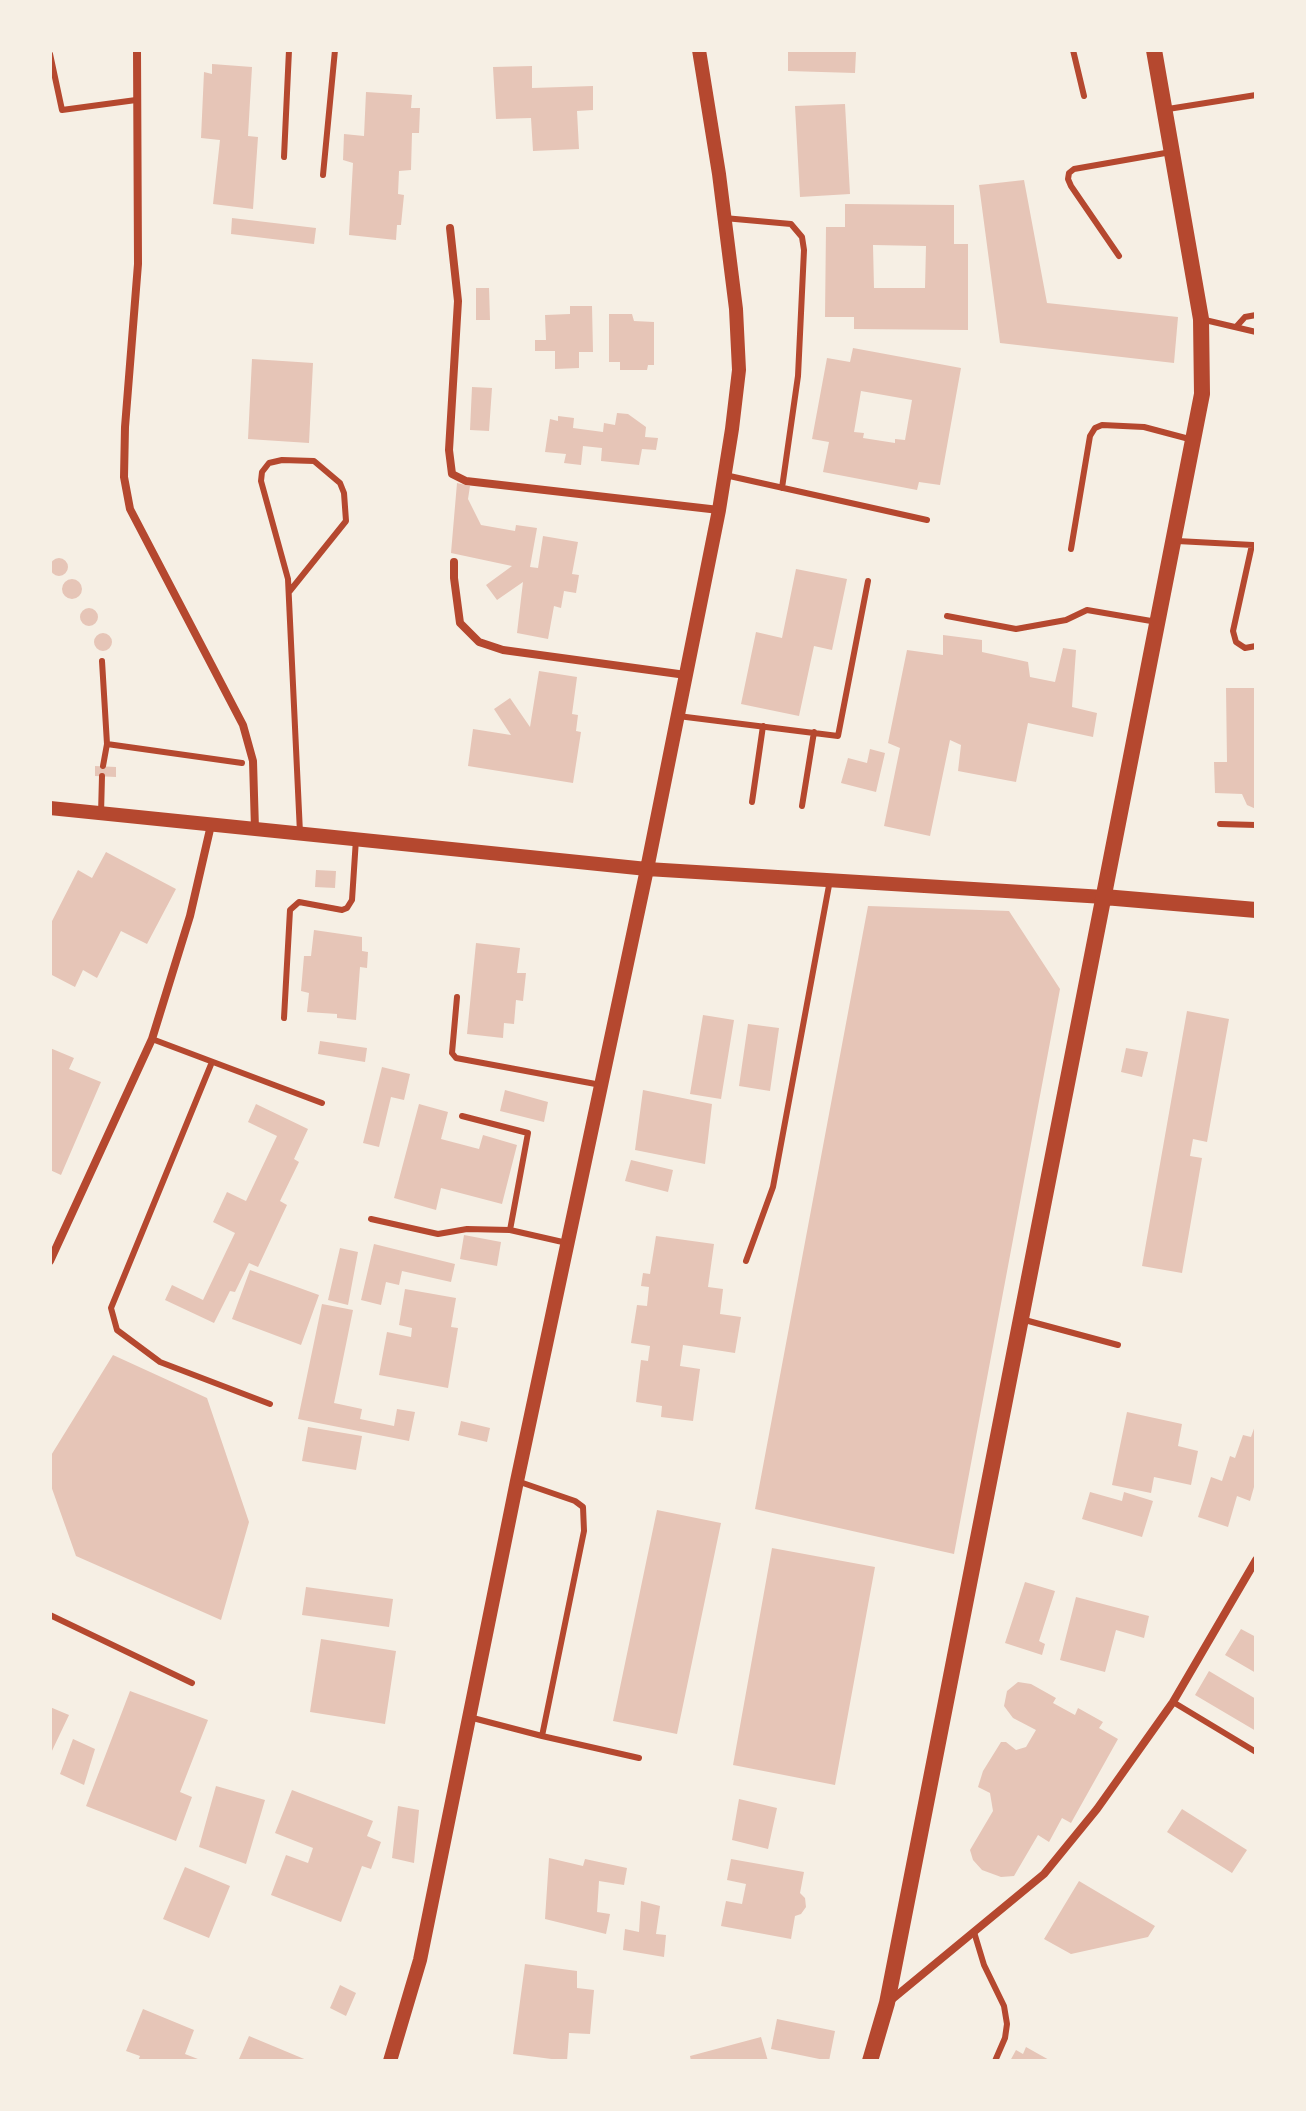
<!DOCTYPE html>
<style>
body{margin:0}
#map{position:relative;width:1306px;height:2111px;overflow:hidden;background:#f6efe4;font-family:Roboto,sans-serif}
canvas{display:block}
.frame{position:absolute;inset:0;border:52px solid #f6efe4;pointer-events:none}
</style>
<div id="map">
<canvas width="1306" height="2111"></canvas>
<div class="frame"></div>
</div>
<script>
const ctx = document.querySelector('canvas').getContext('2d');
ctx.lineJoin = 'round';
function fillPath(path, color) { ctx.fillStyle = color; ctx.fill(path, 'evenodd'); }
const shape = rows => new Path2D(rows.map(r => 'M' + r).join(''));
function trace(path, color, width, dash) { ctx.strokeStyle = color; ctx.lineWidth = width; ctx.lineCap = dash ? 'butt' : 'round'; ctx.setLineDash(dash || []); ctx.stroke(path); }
fillPath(shape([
 [788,50,856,52,855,73,788,71],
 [212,64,252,67,248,136,258,137,253,209,213,204,220,140,201,138,204,72,212,74],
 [532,66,532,88,593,86,593,110,577,111,579,149,533,151,531,118,496,119,493,67],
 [366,92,412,95,411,108,420,108,419,133,412,133,411,170,399,171,398,194,404,195,401,225,397,225,396,240,349,235,353,163,343,160,344,134,364,136],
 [845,104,850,194,800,197,795,106],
 [1024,180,1047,303,1178,317,1174,363,1000,343,979,185],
 [845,204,954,205,954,244,968,244,968,330,854,329,854,317,825,317,826,227,845,227],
 [873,245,926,246,925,288,874,288],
 [232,218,316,228,314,244,231,234],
 [476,288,489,288,490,320,476,320],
 [570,306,592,306,593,352,579,352,579,368,555,369,555,351,535,351,535,340,546,340,545,315,570,314],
 [609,314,632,314,634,321,654,322,654,365,648,365,647,370,620,370,620,362,609,362],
 [853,348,961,368,940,485,919,482,917,490,823,472,829,442,812,439,827,358,850,362],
 [861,391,912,400,905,440,895,439,895,443,863,438,864,433,854,432],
 [252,359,313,363,309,443,248,439],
 [472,387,492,388,489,431,470,430],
 [617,413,628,414,646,427,645,437,658,438,656,450,642,449,639,465,601,461,602,448,583,446,581,465,564,463,566,454,545,452,550,419,558,421,558,416,574,418,573,428,603,432,604,423,615,425],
 [457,483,470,486,468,499,481,525,515,531,516,525,537,528,530,567,538,568,543,536,578,542,572,574,579,575,576,593,564,591,561,608,554,606,548,639,517,633,523,582,497,600,486,585,512,566,451,553],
 '50 567a9 9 0 1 1 18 0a9 9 0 1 1-18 0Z',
 [796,569,847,579,832,650,814,646,799,716,741,704,756,632,782,638],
 '62 589a10 10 0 1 1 20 0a10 10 0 1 1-20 0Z',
 '80 617a9 9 0 1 1 18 0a9 9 0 1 1-18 0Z',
 '94 642a9 9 0 1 1 18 0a9 9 0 1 1-18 0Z',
 [943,635,982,640,982,652,1028,662,1030,677,1055,682,1063,648,1076,650,1072,707,1097,713,1093,737,1028,723,1016,782,958,771,961,745,950,740,930,836,884,826,900,748,888,743,907,650,943,655],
 [539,671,577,677,572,714,578,715,576,731,581,732,573,783,468,766,473,729,511,735,494,709,510,698,530,727],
 [1226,688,1256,688,1256,809,1247,805,1242,794,1215,793,1214,762,1227,762],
 [870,749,885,753,876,792,841,783,848,758,867,763],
 [95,766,116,767,116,777,95,776],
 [106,852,176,889,147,944,121,931,97,978,83,970,75,987,50,974,50,925,78,870,92,878],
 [316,870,336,871,335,888,315,887],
 [868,906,1009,911,1060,989,954,1554,755,1509],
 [314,930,362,937,362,951,368,952,367,968,360,967,356,1020,337,1018,337,1014,307,1012,309,993,301,991,304,956,311,956],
 [476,943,520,948,517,973,526,973,523,1001,516,1000,514,1024,504,1023,503,1038,467,1034],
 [1187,1011,1229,1019,1207,1142,1193,1139,1190,1156,1202,1158,1182,1273,1142,1266],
 [703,1015,734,1020,721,1099,690,1094],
 [748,1024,779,1028,770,1091,739,1086],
 [320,1041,367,1048,365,1062,318,1054],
 [50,1048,74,1058,69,1069,101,1082,61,1175,50,1170],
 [1126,1048,1148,1052,1142,1077,1121,1072],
 [382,1067,410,1074,404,1100,391,1097,379,1147,363,1143],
 [505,1090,548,1102,544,1122,500,1111],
 [643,1090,712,1104,705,1164,635,1150],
 [256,1104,308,1129,294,1159,299,1162,280,1201,287,1205,258,1267,249,1263,235,1292,230,1291,214,1323,165,1300,172,1285,203,1300,235,1233,213,1222,227,1192,246,1201,277,1136,248,1122],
 [419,1104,448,1112,441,1139,479,1149,483,1135,517,1145,502,1204,441,1188,436,1210,394,1198],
 [631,1160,673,1170,668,1192,625,1181],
 [464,1235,501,1242,497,1266,460,1259],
 [656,1236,714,1244,708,1287,723,1289,720,1314,741,1317,735,1353,683,1345,680,1366,700,1369,693,1421,661,1417,662,1406,636,1402,641,1360,648,1361,650,1346,631,1343,637,1305,647,1306,649,1287,641,1286,643,1273,650,1274],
 [374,1244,455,1264,451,1282,402,1271,399,1285,386,1282,381,1305,361,1300],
 [340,1248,358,1252,348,1305,328,1300],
 [250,1270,319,1295,301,1345,232,1319],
 [405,1289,456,1298,451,1327,458,1328,448,1388,379,1375,387,1332,411,1337,412,1328,399,1325],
 [322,1304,353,1310,334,1403,362,1409,360,1419,394,1426,397,1409,415,1412,409,1441,298,1419],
 [113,1355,207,1398,249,1522,221,1620,76,1556,50,1483,50,1457],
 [1127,1412,1182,1424,1178,1446,1198,1451,1191,1485,1154,1477,1151,1493,1112,1485],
 [461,1421,490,1428,487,1442,458,1435],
 [1256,1423,1256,1480,1250,1501,1237,1496,1228,1527,1198,1517,1211,1477,1222,1481,1230,1456,1235,1458,1243,1435,1251,1437],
 [308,1427,362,1436,356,1470,302,1461],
 [1090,1492,1122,1501,1124,1492,1153,1501,1142,1537,1082,1519],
 [657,1510,721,1523,677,1734,613,1721],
 [772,1548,875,1567,835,1785,733,1765],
 [1025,1582,1055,1591,1039,1641,1045,1644,1042,1655,1005,1643],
 [306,1587,393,1599,389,1627,302,1615],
 [1076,1597,1149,1616,1144,1638,1116,1630,1105,1672,1060,1660],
 [1241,1629,1256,1637,1256,1673,1225,1655],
 [321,1639,396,1651,385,1724,310,1712],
 [1209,1671,1256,1699,1256,1731,1195,1695],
 [1018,1682,1031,1684,1056,1698,1053,1703,1075,1715,1078,1708,1103,1722,1099,1728,1118,1739,1071,1823,1062,1818,1049,1842,1038,1835,1014,1876,1001,1877,982,1870,973,1860,970,1850,993,1811,990,1793,978,1787,983,1771,1001,1742,1006,1742,1016,1750,1026,1747,1036,1730,1013,1718,1004,1706,1007,1691],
 [130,1691,208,1720,180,1792,192,1797,176,1841,86,1806],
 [50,1707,69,1715,50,1755],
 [73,1739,95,1749,84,1785,60,1774],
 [216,1786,265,1800,246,1864,199,1847],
 [292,1790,373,1821,367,1836,381,1842,371,1869,362,1866,341,1922,271,1895,286,1855,308,1863,313,1848,275,1833],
 [739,1799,777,1808,768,1849,732,1840],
 [398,1806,419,1810,414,1863,392,1858],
 [1182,1809,1247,1850,1232,1873,1167,1832],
 [549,1858,583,1866,585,1859,627,1868,624,1885,599,1881,597,1912,610,1914,606,1934,545,1919],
 [731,1859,804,1872,800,1893,805,1898,806,1907,801,1914,795,1916,791,1939,721,1926,726,1901,742,1904,746,1884,727,1880],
 [185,1867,230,1886,209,1938,163,1919],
 [1079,1881,1155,1926,1148,1937,1071,1954,1044,1939],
 [641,1901,660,1906,656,1934,666,1935,664,1957,623,1950,625,1929,639,1932],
 [525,1964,577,1971,577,1988,594,1990,590,2034,569,2033,567,2061,513,2054],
 [340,1985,356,1993,346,2016,330,2008],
 [143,2009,194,2030,185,2054,203,2061,138,2061,140,2056,126,2051],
 [777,2019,835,2031,829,2061,771,2049],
 [249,2036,309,2061,245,2061,239,2059],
 [761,2037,768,2061,691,2061,690,2056],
 [1026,2047,1051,2061,1010,2061,1016,2050,1023,2054]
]), '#e6c5b7');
trace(shape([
 [1073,50,1084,96],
 [50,54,62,110,136,100],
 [1168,109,1256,95],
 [284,157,289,50],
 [323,175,335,50],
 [724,218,791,224,802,237,804,250,798,376,782,488],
 [1119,256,1071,186,1068,179,1069,173,1074,169,1171,152],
 [1205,320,1256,332],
 [1236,327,1245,317,1256,315],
 [725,475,927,520],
 [1177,541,1253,545],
 [1252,545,1233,631,1236,642,1245,648,1256,646],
 [1071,549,1090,436,1095,428,1102,425,1144,427,1193,440],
 [289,592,346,521,344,493,340,483,314,461,282,460,269,463,262,472,261,481,288,579,300,833],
 [947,616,1016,629,1066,620,1087,610,1157,622],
 [102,661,107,744,103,766],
 [678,716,838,736,868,581],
 [107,744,242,763],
 [752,802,763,726],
 [802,806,814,732],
 [101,814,102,776],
 [1220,824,1256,825],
 [457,997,452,1053,456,1058,601,1085],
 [284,1018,290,910,299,902,342,910,347,908,352,900,356,839],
 [152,1039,322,1103],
 [212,1062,111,1308,117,1330,160,1362,270,1404],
 [462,1116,528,1133,510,1230],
 [371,1219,438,1234,467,1229,510,1230,567,1243],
 [746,1261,773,1187,830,880],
 [1021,1319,1118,1345],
 [50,1615,192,1683],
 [1173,1702,1256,1752],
 [469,1717,542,1736,584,1531,583,1507,575,1501,517,1481],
 [542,1736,639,1758],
 [974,1932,984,1965,1004,2006,1007,2024,1005,2038,995,2061]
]), '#b5482f', 6);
trace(shape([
 [137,50,138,264,125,427,124,477,130,509,243,725,253,761,255,829],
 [450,228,458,301,449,450,452,474,466,481,719,510],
 [454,562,454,578,460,623,479,642,503,650,686,675],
 [50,1261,152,1039,190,916,211,825],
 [890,2001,1044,1874,1097,1809,1173,1702,1256,1560]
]), '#b5482f', 8);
trace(shape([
 [50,808,647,869,1104,897],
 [390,2061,420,1960,517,1481,647,869,719,510,732,429,739,370,736,309,719,174,699,50]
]), '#b5482f', 14);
trace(shape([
 [1104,897,1256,910],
 [870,2061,887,2003,1202,394,1201,319,1154,50]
]), '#b5482f', 16);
</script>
